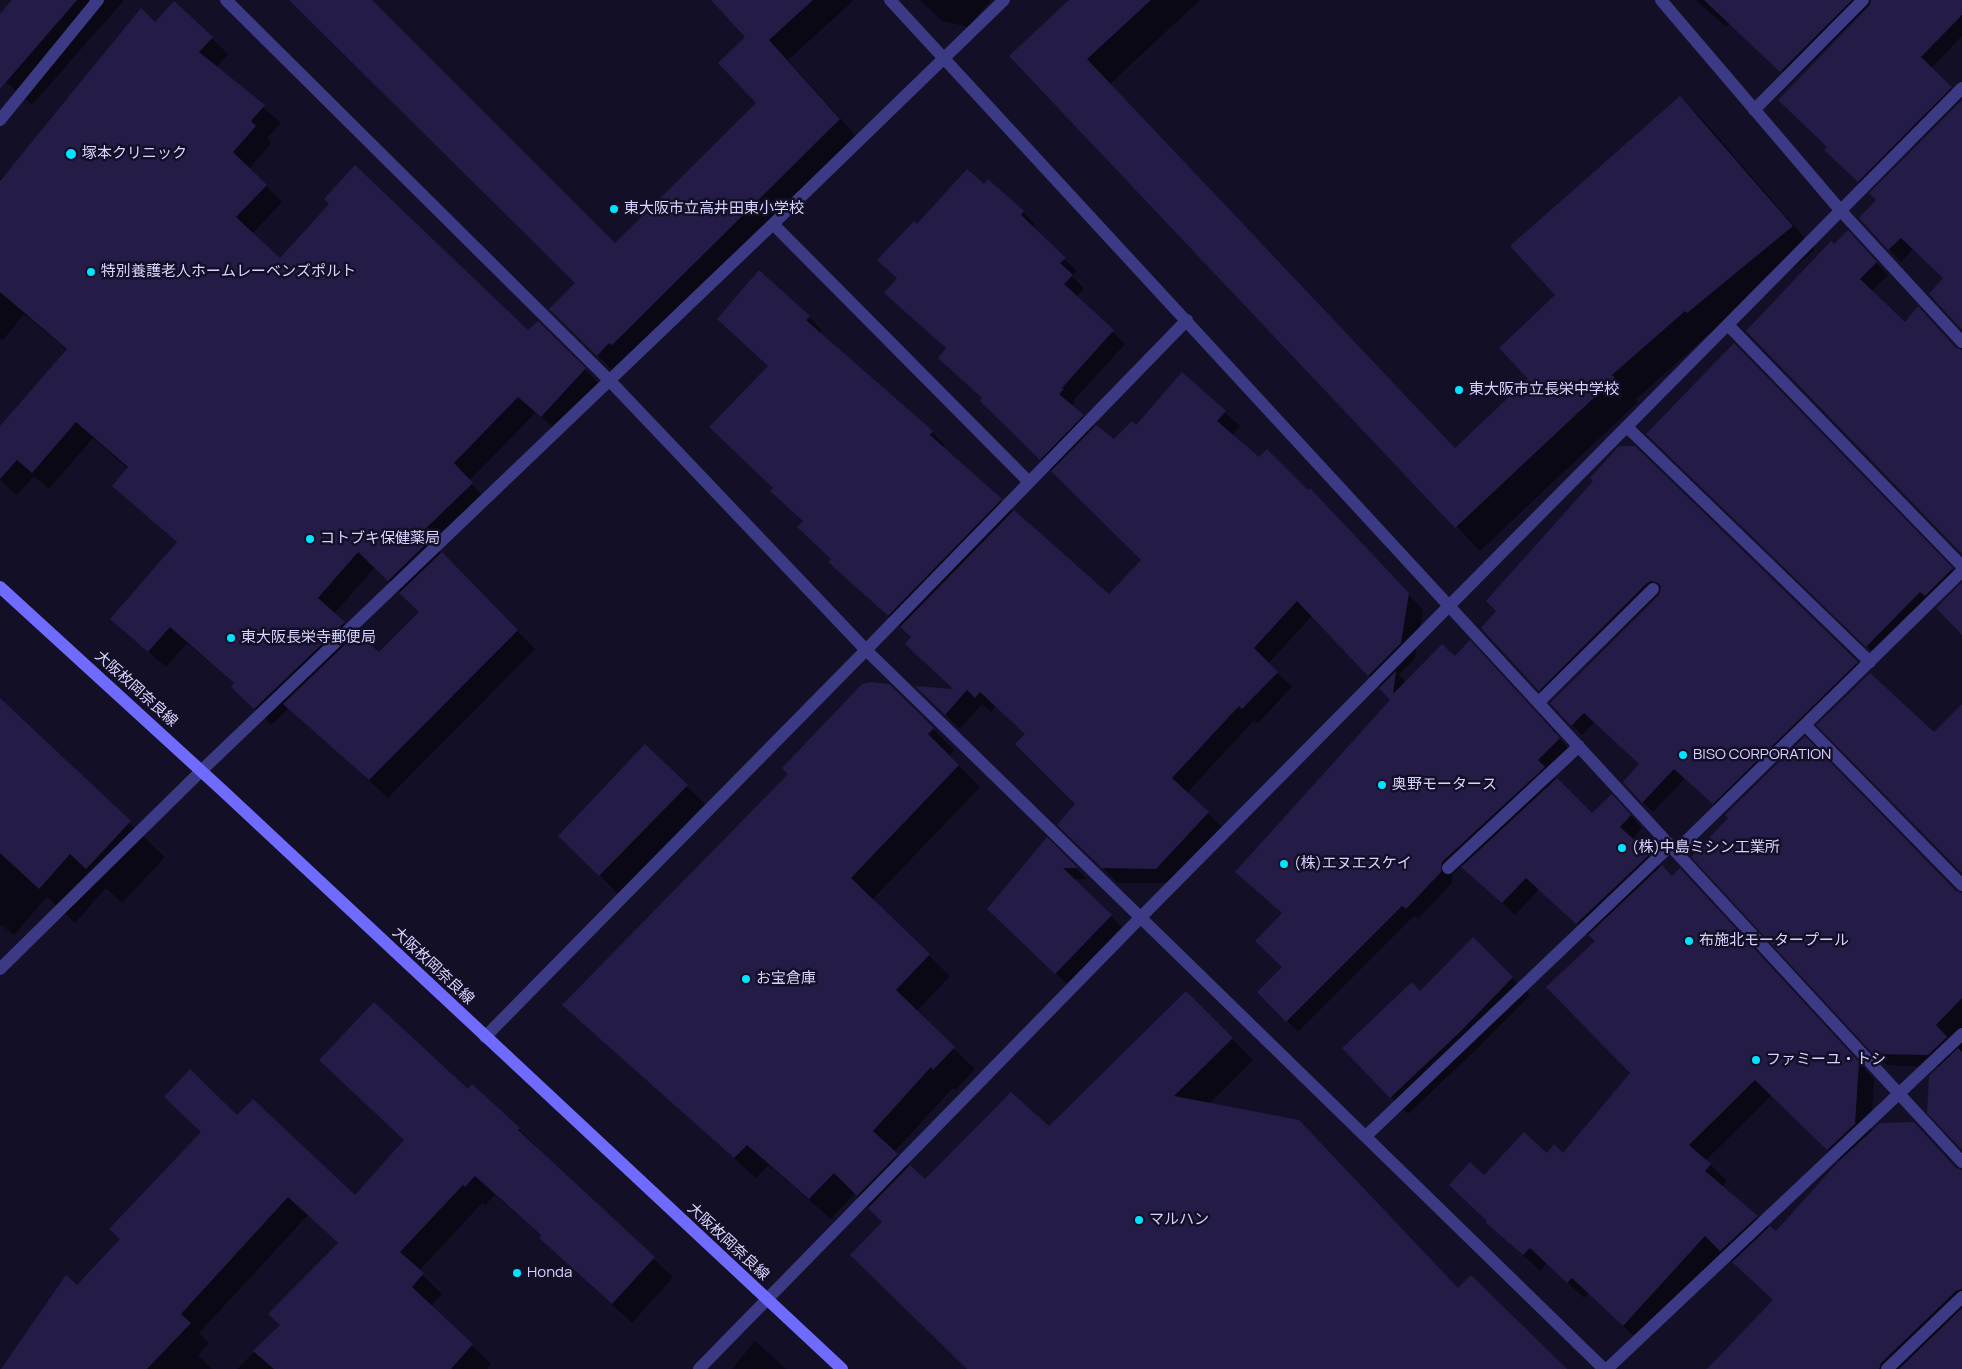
<!DOCTYPE html>
<meta charset="utf-8">
<style>
body{margin:0}
canvas{display:block;background:#130f26}
</style>
<canvas width="1962" height="1369"></canvas>
<script>
const ctx = document.querySelector('canvas').getContext('2d');
ctx.lineJoin = 'round';
function fillPath(path, color) { ctx.fillStyle = color; ctx.fill(path, 'evenodd'); }
const shape = rows => new Path2D(rows.map(r => 'M' + r).join(''));
function trace(path, color, width, dash) { ctx.strokeStyle = color; ctx.lineWidth = width; ctx.lineCap = dash ? 'butt' : 'round'; ctx.setLineDash(dash || []); ctx.stroke(path); }
function label(font, color, halo, rows, align = 'center') {
  ctx.font = font + ' Manrope,"Noto Sans JP",sans-serif'; ctx.lineWidth = 5; ctx.setLineDash([]); ctx.textBaseline = 'middle'; ctx.strokeStyle = halo; ctx.fillStyle = color; for (const [text, x, y, turn = 0] of rows) {
    ctx.save(); ctx.translate(x, y); ctx.rotate((+turn || 0) * Math.PI / 180); ctx.textAlign = isNaN(turn) ? turn : align; if (halo) ctx.strokeText(text, 0, 0); ctx.fillText(text, 0, 0); ctx.restore();
  }
}
fillPath(shape([
 [13,0,124,0,32,105,0,77,0,15],
 [290,0,370,0,615,245,758,103,746,37,713,0,852,0,853,1,788,60,859,139,617,375,551,309,577,283],
 [920,0,991,0,968,27,942,21],
 [1071,0,1200,0,1110,84,1456,449,1530,379,1556,295,1680,97,1704,121,1815,250,1711,336,1709,334,1635,400,1638,402,1480,551,1011,56],
 [1696,0,1962,0,1962,36,1931,68,1961,98,1869,191,1836,161,1871,3,1792,81,1730,23,1726,27],
 [155,23,212,38,228,54,217,67,281,123,267,138,271,143,249,169,282,202,252,234,280,260,528,332,538,322,601,386,558,433,536,412,469,481,488,501,438,550,535,649,388,798,289,708,271,725,249,703,235,684,187,643,166,667,129,635,178,543,113,485,128,469,93,438,49,489,34,476,17,495,0,480,0,428,67,350,24,314,3,340,0,339,0,179],
 [375,567,421,612,379,654,334,614],
 [1962,101,1962,328,1945,279,1913,249,1901,262,1860,218],
 [984,185,1023,212,1035,224,1032,228,1077,271,1072,276,1084,288,1076,297,1125,344,1073,401,1075,403,1071,406,1095,428,1114,441,1136,426,1182,374,1240,426,1232,436,1259,459,1325,504,1423,610,1415,658,1399,675,1406,682,1455,658,1481,653,1570,750,1548,772,1592,815,1624,808,1642,828,1632,840,1672,878,1696,886,1874,1079,1871,1133,1962,1171,1962,1369,1713,1369,1774,1300,1722,1252,1639,1341,1589,1293,1584,1298,1547,1263,1540,1271,1487,1222,1484,1177,1547,1154,1563,1155,1631,1073,1596,941,1539,889,1515,915,1462,865,1453,874,1452,883,1418,919,1414,916,1298,1032,1258,992,1284,967,1283,914,1392,700,1312,616,1268,664,1292,687,1258,723,1254,720,1187,793,1223,828,1171,883,1118,883,1059,825,1076,804,1026,734,996,706,991,712,982,704,960,729,918,688,955,691,906,644,912,638,843,575,804,522,774,489,769,366,731,331,809,317,822,330,819,333,932,432,945,445,942,448,1109,596,1143,560,981,401,983,399,898,279,917,226],
 [1772,1095,1840,1162,1776,1233,1722,1187,1727,1181,1706,1160],
 [1859,244,1888,275,1871,292,1905,323,1962,351,1962,553,1834,246],
 [1734,345,1961,578,1876,655,1648,434],
 [1634,448,1866,672,1723,813,1685,778,1653,812,1624,782,1640,765,1594,722,1582,735,1551,703,1660,595,1661,591,1549,700,1539,690],
 [0,700,165,857,122,903,106,888,75,923,47,897,14,935,2,925,0,927],
 [933,729,954,750,949,756,980,787,872,900,950,976,916,1012,975,1069,955,1090,953,1088,894,1152,925,1181,1049,1128,1186,992,1253,1060,1209,1104,1565,1369,968,1369,884,1222,855,1193,831,1219,769,1165,756,1178,564,1005],
 [645,746,705,804,618,894,560,836],
 [1047,839,1087,879,1072,879,1122,927,1067,984,999,920],
 [1956,892,1962,894,1962,1148,1941,1067,1887,1065,1874,1053],
 [1473,939,1530,995,1477,1049,1408,1114,1391,1097],
 [468,1091,519,1129,538,1148,537,1149,673,1277,632,1323,560,1257,540,1238,542,1236,495,1195,485,1205,482,1203,419,1271,442,1294,431,1306,491,1364,487,1369,237,1369,281,1325,339,1244,308,1215,199,1333,209,1343,198,1355,212,1369,2,1369,237,1117,355,1197],
 [755,1341,786,1369,732,1369]
]), '#0007');
fillPath(shape([
 [12,0,77,0,0,89,0,14],
 [289,0,372,0,615,243,756,103,718,63,745,37,711,0,813,0,769,40,840,119,612,345,609,343,597,356,549,309,575,283],
 [1069,0,1151,0,1087,59,1455,448,1528,379,1499,348,1555,295,1510,246,1680,96,1793,226,1687,313,1685,311,1612,375,1615,378,1455,528,1009,56],
 [1704,0,1852,0,1780,72],
 [1871,0,1962,0,1962,15,1921,57,1952,87,1858,182,1824,150,1827,147,1778,100,1869,6],
 [174,1,213,37,199,52,265,105,251,121,256,126,233,152,267,185,236,217,280,258,329,204,324,199,355,165,528,330,538,321,586,368,541,417,518,397,454,463,473,483,422,532,430,540,388,581,358,552,318,598,345,622,254,709,231,687,234,683,170,627,148,652,110,619,177,542,112,486,128,467,76,422,32,473,17,460,0,479,0,426,67,349,0,292,0,181,141,8,155,22],
 [1962,100,1962,330,1929,294,1943,278,1901,238,1888,250,1859,218,1876,200,1869,193],
 [967,169,984,184,988,179,1024,211,1021,215,1066,258,1060,263,1073,275,1064,284,1114,330,1062,388,1064,389,1059,394,1084,415,1040,460,980,401,982,398,938,358,946,348,884,293,897,278,877,260,914,221,917,224],
 [1848,230,1877,262,1860,279,1905,322,1918,306,1956,348,1962,350,1962,554,1746,331,1831,241,1834,244],
 [759,270,810,316,806,320,933,431,930,435,1002,499,888,616,828,562,831,559,797,527,803,521,770,491,773,488,709,427,768,366,717,319],
 [1734,343,1953,568,1925,596,1920,592,1866,647,1646,434],
 [1182,372,1226,411,1217,421,1259,457,1267,449,1308,490,1310,488,1409,593,1401,643,1368,676,1297,601,1254,648,1278,672,1242,709,1239,706,1172,778,1209,812,1156,869,1102,868,1057,825,1075,804,1015,744,1025,734,980,692,975,698,967,690,945,715,915,686,953,689,905,644,911,637,900,627,1014,510,1109,594,1141,560,1051,471,1096,425,1114,439,1132,421,1136,425],
 [1619,446,1635,446,1858,662,1713,804,1674,769,1642,803,1623,782,1639,764,1584,713,1571,726,1550,703,1659,595,1661,587,1658,583,1651,581,1647,583,1539,691,1481,628,1496,611,1486,601,1593,481,1590,478],
 [442,552,518,630,369,780,283,704,357,633,379,652,419,612,399,593],
 [1962,582,1962,635,1936,608],
 [1470,640,1560,738,1538,760,1545,767,1442,862,1441,872,1406,909,1402,906,1286,1022,1257,992,1282,967,1255,941,1282,913,1235,872,1390,700,1379,688,1396,671,1393,694,1442,644,1455,656],
 [1870,673,1934,732,1962,704,1962,873,1816,725],
 [870,682,889,684,934,728,928,734,959,765,851,878,930,954,896,990,955,1047,933,1070,931,1067,873,1131,898,1154,857,1196,834,1173,809,1199,747,1145,734,1158,562,1005,788,774,782,768,862,684],
 [0,698,131,821,86,869,70,854,39,889,0,853],
 [1805,736,1956,891,1962,893,1962,998,1936,1025,1947,1037,1928,1055,1873,1054,1691,857,1728,818,1725,815],
 [645,744,688,785,599,876,558,836],
 [1557,778,1592,813,1612,794,1631,815,1620,827,1650,854,1576,924,1526,878,1502,903,1461,867],
 [1047,837,1078,868,1063,868,1112,915,1055,974,987,909],
 [1662,865,1672,876,1680,868,1859,1062,1855,1124,1827,1150,1755,1080,1689,1145,1711,1164,1705,1171,1758,1216,1720,1251,1705,1236,1623,1326,1572,1278,1567,1283,1530,1248,1523,1255,1486,1223,1487,1221,1449,1185,1470,1162,1484,1175,1524,1132,1547,1153,1554,1144,1563,1153,1630,1073,1546,987,1595,941,1588,935],
 [1473,937,1513,977,1460,1032,1390,1098,1342,1048,1412,982,1420,991],
 [1186,991,1233,1038,1174,1096,1299,1120,1458,1288,1471,1275,1567,1369,967,1369,850,1255,882,1222,868,1208,910,1165,925,1179,1011,1092,1049,1126],
 [374,1002,468,1089,472,1084,520,1128,518,1130,655,1257,612,1304,539,1238,541,1235,475,1176,465,1187,463,1185,400,1252,424,1273,412,1287,473,1344,451,1369,274,1369,253,1351,280,1325,268,1314,338,1243,288,1197,181,1314,191,1323,147,1369,1,1369,66,1275,77,1285,120,1239,109,1229,201,1132,164,1097,190,1069,237,1115,253,1099,355,1195,404,1140,319,1060],
 [1958,1048,1962,1052,1962,1150,1927,1113,1929,1076],
 [1914,1122,1956,1168,1962,1170,1962,1289,1956,1291,1881,1363,1879,1369,1707,1369,1773,1300,1732,1262,1770,1226,1776,1231,1838,1162,1880,1123],
 [1962,1308,1962,1369,1899,1369]
]), '#241b47');
trace(shape([
 [226,0,610,381,866,650,1604,1369],
 [890,0,1962,1162],
 [1661,0,1841,211,1962,342],
 [1754,110,1863,0],
 [0,120,98,0],
 [773,224,1029,482],
 [1728,325,1962,566],
 [1627,427,1870,662],
 [1539,702,1653,589],
 [1805,725,1962,885],
 [1676,851,1962,571],
 [1448,868,1579,746],
 [0,969,201,771,773,224,1004,0],
 [485,1037,866,650,1187,320],
 [1366,1136,1671,845],
 [699,1369,1141,917,1962,88],
 [1607,1369,1962,1034],
 [1887,1369,1962,1297]
]), '#3d3a85', 12);
trace(shape([
 [0,587,222,790,842,1369]
]), '#6f6bff', 12);
for (const [x, y, r, color] of [
 [71,154,6,"#00e5ff"],
 [614,209,5,"#00e5ff"],
 [91,272,5,"#00e5ff"],
 [1459,390,5,"#00e5ff"],
 [310,539,5,"#00e5ff"],
 [231,638,5,"#00e5ff"],
 [1683,755,5,"#00e5ff"],
 [1382,785,5,"#00e5ff"],
 [1622,848,5,"#00e5ff"],
 [1284,864,5,"#00e5ff"],
 [1689,941,5,"#00e5ff"],
 [746,979,5,"#00e5ff"],
 [1756,1060,5,"#00e5ff"],
 [1139,1220,5,"#00e5ff"],
 [517,1273,5,"#00e5ff"]
]) { const dot = new Path2D(); dot.arc(x, y, r, 0, 2 * Math.PI); ctx.fillStyle = color; ctx.fill(dot); trace(dot, '#130f26', 2); }
label('15px', '#d9d4ff', '#130f26', [
 ["塚本クリニック",82,154],
 ["東大阪市立高井田東小学校",624,209],
 ["特別養護老人ホームレーベンズポルト",101,272],
 ["東大阪市立長栄中学校",1469,390],
 ["コトブキ保健薬局",320,539],
 ["東大阪長栄寺郵便局",241,638],
 ["BISO CORPORATION",1693,755],
 ["奥野モータース",1392,785],
 ["(株)中島ミシン工業所",1632,848],
 ["(株)エヌエスケイ",1294,864],
 ["布施北モータープール",1699,941],
 ["お宝倉庫",756,979],
 ["ファミーユ・トシ",1766,1060],
 ["マルハン",1149,1220],
 ["Honda",527,1273]
], 'left');
label('15px', '#d9d4ff', '#130f26', [
 ["大阪枚岡奈良線",136,689,42],
 ["大阪枚岡奈良線",433,966,43],
 ["大阪枚岡奈良線",728,1242,43]
]);
</script>
